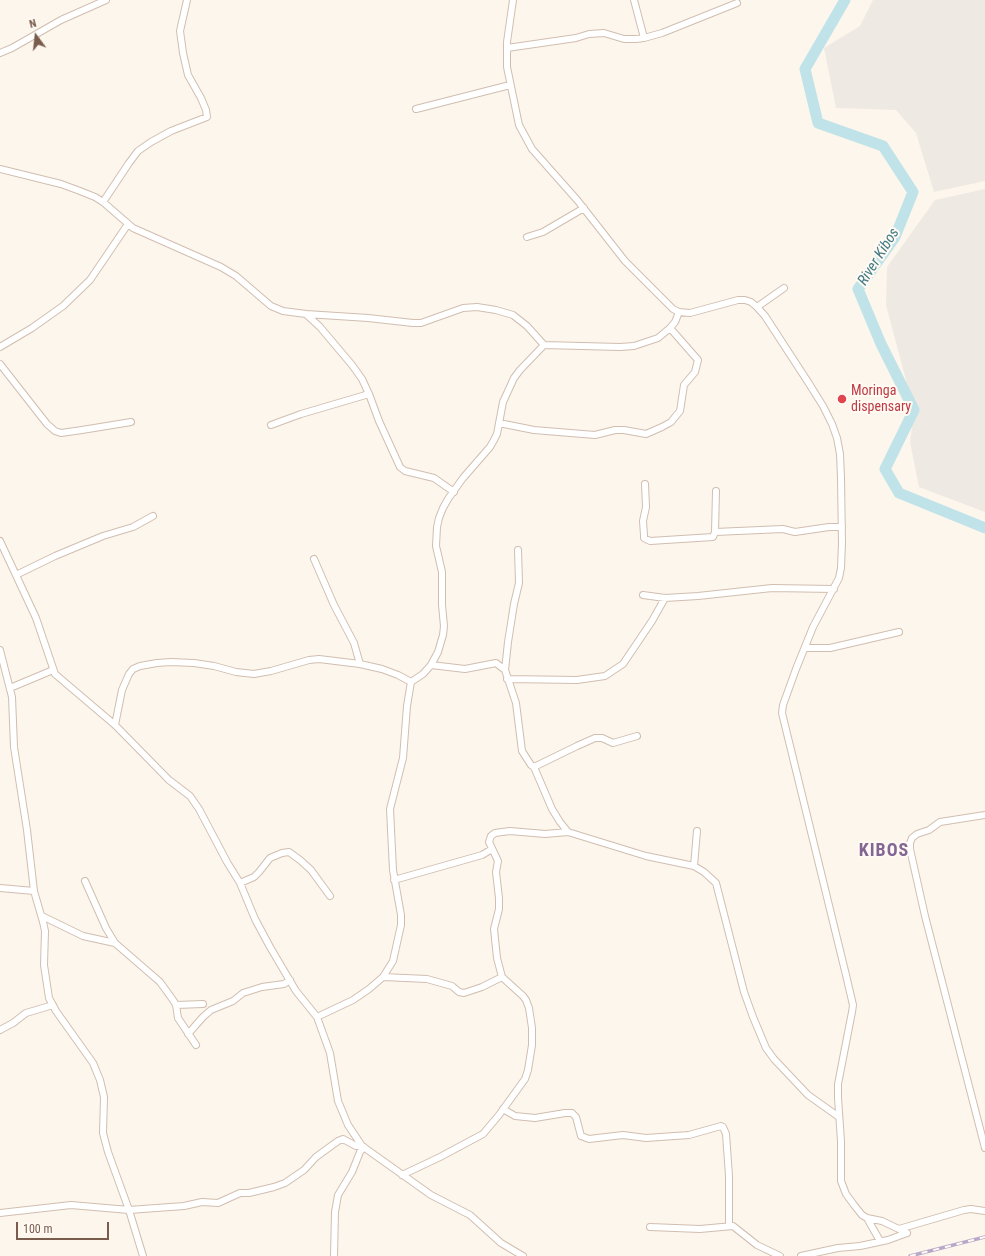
<!DOCTYPE html>
<style>
body{margin:0}
#map{position:relative;width:985px;height:1256px;overflow:hidden;background:#fdf6ec;font-family:"Roboto Condensed",sans-serif}
canvas{display:block}
.north{position:absolute;left:16px;top:16px;width:40px;height:40px;-webkit-text-stroke:3px #fffaf3;paint-order:stroke;rotate:345deg;font-size:11px;font-weight:700;line-height:16px;text-align:center;color:#7a5c4d}
.north::after{content:'';display:block;margin:auto;width:14px;height:18px;background:#7a5c4d;clip-path:polygon(50% 0,100% 100%,50% 72%,0 100%)}
.scale{position:absolute;left:16px;top:1222px;width:93px;height:18px;box-sizing:border-box;border:2px solid #7a5c4d;border-top:0;padding-left:5px;font-size:12px;line-height:14px;white-space:nowrap;color:#7a5c4d;-webkit-text-stroke:3px #fffaf3;paint-order:stroke}
</style>
<div id="map">
<canvas width="985" height="1256"></canvas>
<div class="north">N</div>
<div class="scale">100 m</div>
</div>
<script>
const ctx = document.querySelector('canvas').getContext('2d');
ctx.lineJoin = 'round';
function fillPath(path, color) { ctx.fillStyle = color; ctx.fill(path, 'evenodd'); }
const shape = rows => new Path2D(rows.map(r => 'M' + r).join(''));
function trace(path, color, width, dash) { ctx.strokeStyle = color; ctx.lineWidth = width; ctx.lineCap = dash ? 'butt' : 'round'; ctx.setLineDash(dash || []); ctx.stroke(path); }
function label(font, color, halo, rows, align = 'center') {
  ctx.font = font + ' "Roboto Condensed",sans-serif'; ctx.lineWidth = 4; ctx.setLineDash([]); ctx.textBaseline = 'middle'; ctx.strokeStyle = halo; ctx.fillStyle = color; for (const [text, x, y, turn = 0] of rows) {
    ctx.save(); ctx.translate(x, y); ctx.rotate((+turn || 0) * Math.PI / 180); ctx.textAlign = isNaN(turn) ? turn : align; if (halo) ctx.strokeText(text, 0, 0); ctx.fillText(text, 0, 0); ctx.restore();
  }
}
fillPath(shape([
 [873,0,985,0,985,181,934,192,916,133,896,110,836,108,824,48,860,26],
 [985,189,985,512,919,487,910,442,914,410,886,305,887,267,935,200]
]), '#efe9e4');
trace(shape([
 [845,0,805,69,818,123,883,146,913,192,895,237,858,289,881,344,914,410,885,469,899,493,985,528]
]), '#bfe3e8', 11);
const minor = shape([
 [513,0,507,42,507,67,519,125,532,149,578,201,625,261,673,309,679,312,690,313,738,300,745,300,751,302,757,307,765,316,808,382,823,406,832,424,837,438,840,454,841,478,842,543,841,568,839,578,813,627,796,669,783,705,782,713,846,975,853,1005,852,1012,838,1084,838,1098,841,1141,841,1181,846,1194,854,1205,862,1215,867,1218,882,1221,907,1233],
 [634,0,644,38],
 [507,48,576,38,589,34,604,33,624,39,636,39,644,38,662,33,737,3],
 [0,53,12,48,61,20,106,0],
 [416,109,510,85],
 [0,169,61,184,80,191,95,197,103,202,133,228,221,267,236,276,271,306,283,311,306,314,368,318,413,323,421,323,463,308,477,307,496,310,513,315,527,326,544,345,620,347,634,346,658,338,670,328,675,322,679,312],
 [103,202,129,163,138,151,151,142,171,131,207,117,206,110,201,98,188,75,183,53,180,31,187,0],
 [527,237,543,232,584,208],
 [757,307,784,288],
 [306,314,320,327,352,365,362,379,369,394,379,421,400,467,405,471,434,478,454,492],
 [0,347,32,328,63,306,90,280,128,224],
 [0,364,47,424,55,431,61,433,82,430,131,422],
 [499,423,534,430,595,435,615,430,624,430,646,434,662,427,671,422,680,411,684,385,695,372,698,360,670,328],
 [271,425,301,414,369,394],
 [645,484,646,507,643,521,644,535,644,538,650,541,713,537,715,532,716,491],
 [715,532,783,529,795,532,829,527,842,527],
 [0,541,36,618,55,674,115,725,169,780,190,796,199,809,227,862,240,883,255,919,270,947,296,991,317,1017,330,1053,338,1101,348,1125,362,1146,431,1195,470,1215,501,1243,523,1256],
 [314,559,334,605,354,643,360,664],
 [16,575,55,556,103,536,133,527,153,516],
 [643,595,665,598,698,596,772,588,834,589],
 [805,648,830,648,899,632],
 [0,650,12,697,14,747,27,830,34,891,43,922,45,931,44,965,49,998,56,1011,93,1063,100,1080,104,1097,103,1133,108,1152,129,1210,143,1256],
 [431,665,465,669,496,663,505,670,516,703,522,751,531,765,534,767,552,809,560,822,568,832,646,856,694,866,704,872,716,883,744,992,753,1017,766,1048,774,1059,808,1095,839,1117],
 [505,670,508,642,514,604,519,583,518,550],
 [507,679,577,680,605,676,623,664,652,621,665,598],
 [10,688,53,670],
 [115,725,122,690,129,674,133,669,140,666,157,663,171,662,194,663,214,666,236,672,254,674,271,671,309,660,319,659,360,664,382,669,398,675,411,682],
 [534,767,577,746,595,738,602,738,613,743,637,736],
 [985,815,940,822,929,830,917,834,912,838,910,843,910,849,925,916,985,1148],
 [694,866,697,831],
 [394,880,482,855,492,849],
 [85,881,106,928,115,943,160,982,173,1000,176,1005,178,1018,196,1045],
 [240,883,254,877,259,872,270,858,282,853,289,852,300,860,311,870,330,896],
 [0,888,34,891],
 [42,916,83,936,115,943],
 [383,977,427,979,452,986,459,992,464,993,482,987,502,977],
 [176,1005,203,1004],
 [317,1017,353,1000,369,989,383,977,393,961,401,925,401,915,393,870,390,809,403,758,407,706,411,682,423,674,431,665,438,652,443,635,444,626,442,605,442,572,436,546,437,527,439,518,443,508,448,499,463,478,490,447,494,440,497,434,503,402,514,378,520,370,544,345],
 [0,1030,13,1023,26,1013,53,1005],
 [188,1034,203,1017,211,1010,233,1001,243,993,262,987,284,984,290,980],
 [503,1109,515,1116,535,1118,565,1113,572,1113,576,1117,581,1136,589,1139,623,1135,646,1138,689,1135,721,1126,723,1127,726,1134,729,1176,729,1226],
 [402,1175,440,1157,483,1134,499,1115,525,1079,528,1070,532,1045,532,1028,529,1008,526,1000,523,996,502,977,497,958,494,929,499,909,499,898,496,872,498,861,489,842,491,836,495,833,502,832,510,831,545,834,568,832],
 [0,1213,71,1205,129,1210,184,1206,202,1202,218,1203,240,1193,249,1193,274,1187,285,1183,304,1170,316,1157,338,1141,343,1139,356,1146,362,1146],
 [867,1218,880,1241],
 [650,1227,700,1229,733,1226,757,1245,780,1256],
 [899,1229,964,1210,971,1209,985,1211],
 [334,1256,335,1212,338,1195,352,1172,360,1152,364,1147],
 [801,1256,838,1248,860,1246,888,1240,907,1233]
]);
trace(minor, '#d1beb0', 8);
trace(minor, '#fff', 6);
const rail = shape([
 [910,1256,985,1237]
]);
trace(rail, '#b9a8c9', 3.5);
trace(rail, '#fffaf3', 2, [6]);
for (const [x, y, r, color] of [
 [842,399,5,"#e0444e"]
]) { const dot = new Path2D(); dot.arc(x, y, r, 0, 2 * Math.PI); ctx.fillStyle = color; ctx.fill(dot); trace(dot, '#fffaf3', 1.5); }
label('14px', '#be3a42', '#fffaf3', [
 ["Moringa",851,391],
 ["dispensary",851,407]
], 'left');
label('italic 15px', '#437c86', '#fffaf3', [
 ["River Kibos",879,257,-58]
]);
ctx.letterSpacing = '1px';
label('bold 18px', '#846695', '#fffaf3', [
 ["KIBOS",884,851]
]);
ctx.letterSpacing = '0px';
</script>
